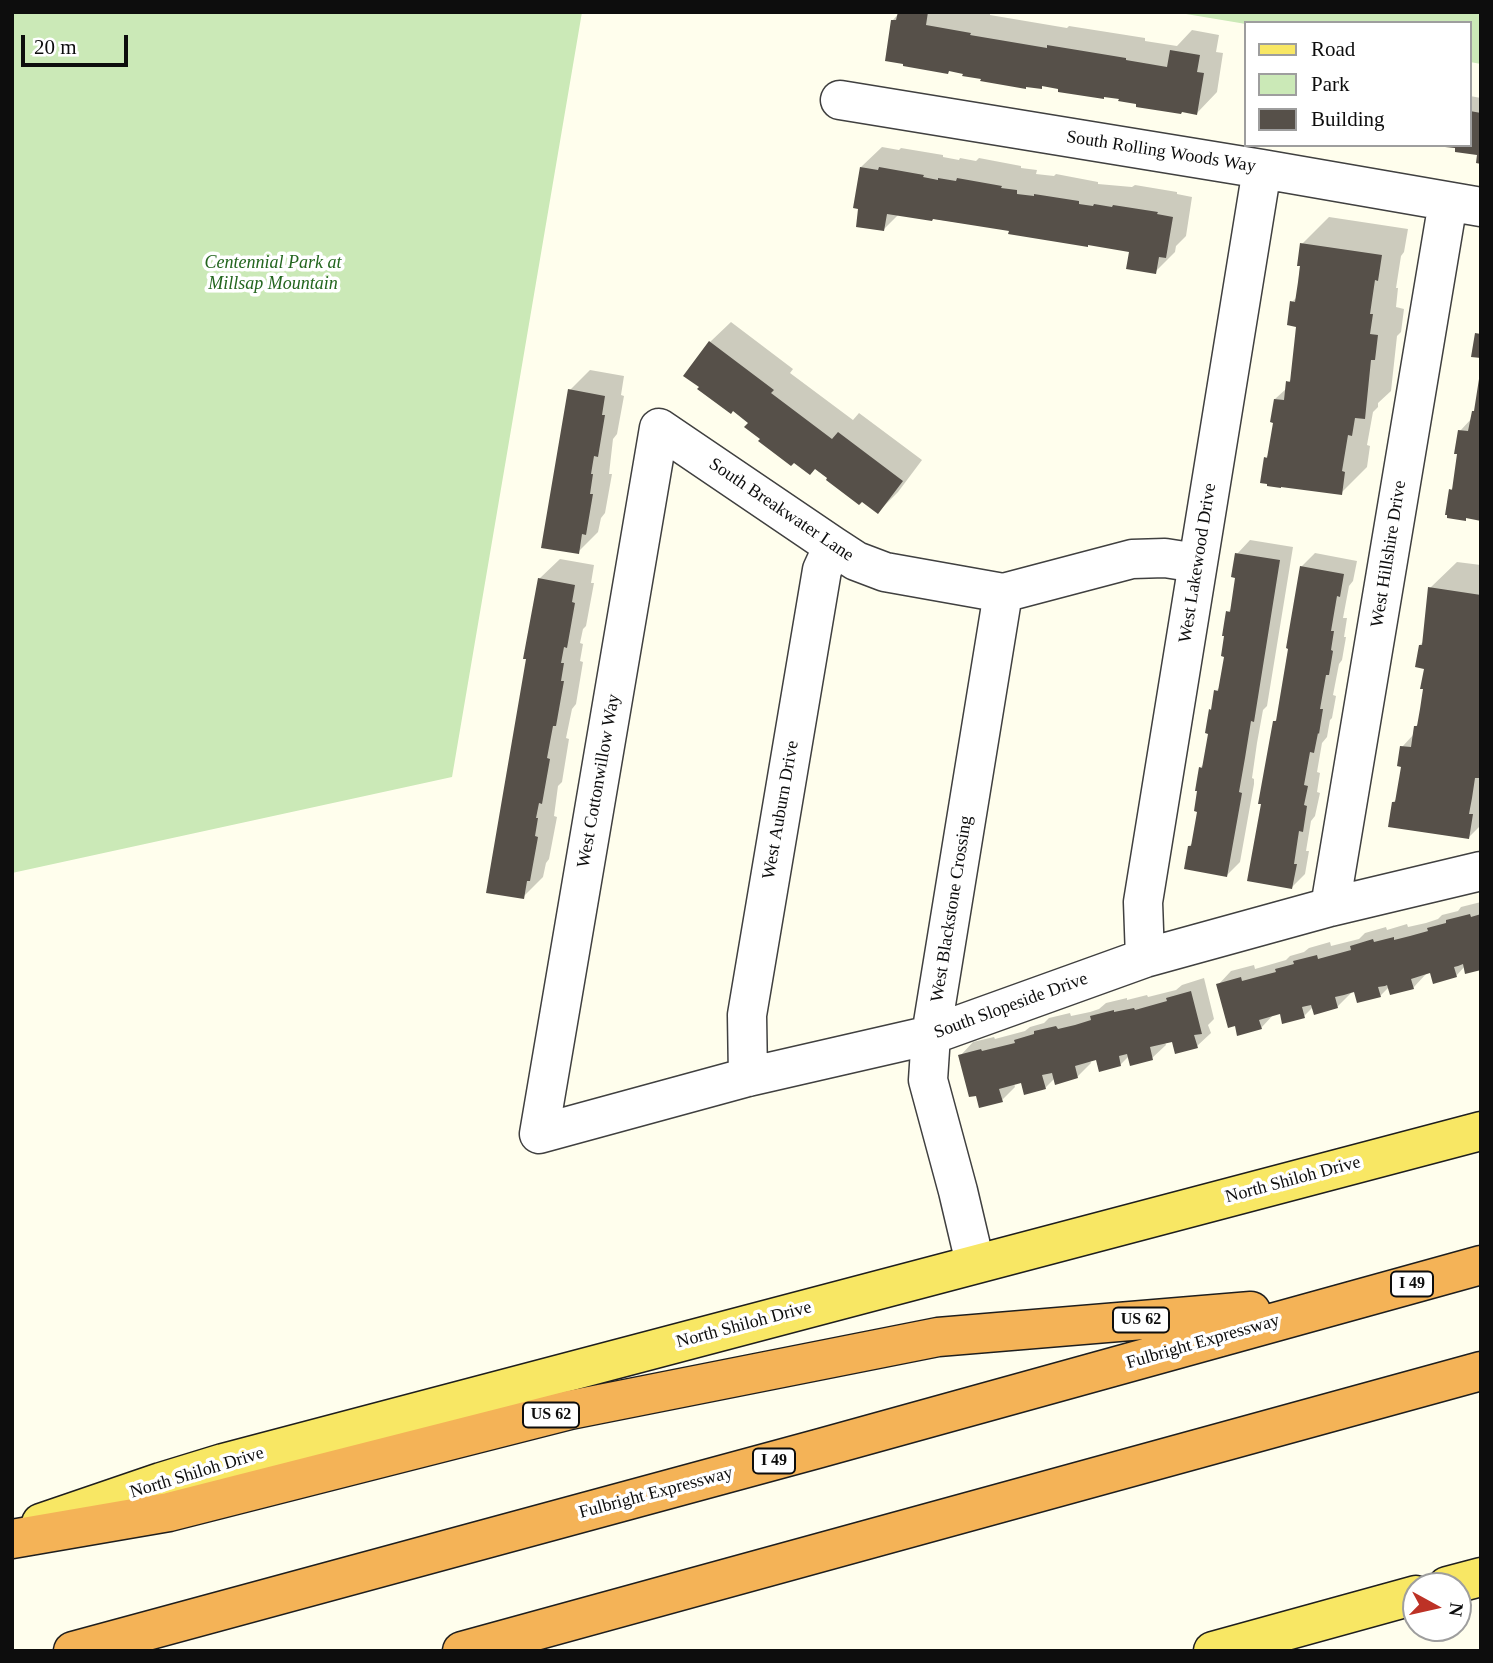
<!DOCTYPE html>
<style>
body{margin:0}
#map{position:relative;width:1493px;height:1663px;overflow:hidden;background:#fffeed;font-family:"Times New Roman",serif}
canvas{display:block}
.frame{position:absolute;inset:0;border:14px solid #0d0d0d;pointer-events:none}
.legend{position:absolute;left:1244px;top:21px;width:228px;height:126px;box-sizing:border-box;background:#fff;border:2px solid #9e9e9e;margin:0;padding:9px 12px;list-style:none;font-size:21px;color:#0d0d0d}
.legend li{display:flex;align-items:center;gap:14px;height:35px}
.legend b{width:35px;border:2px solid #9e9e9e}
.north{position:absolute;left:1402px;top:1572px;width:70px;height:70px;box-sizing:border-box;background:#fff;border:2px solid #9e9e9e;border-radius:50%;rotate:98deg;font-size:19px;font-weight:700;line-height:28px;text-align:center;color:#0d0d0d}
.north::after{content:'';display:block;margin:auto;width:24px;height:32px;background:#bd3226;clip-path:polygon(50% 0,100% 100%,50% 72%,0 100%)}
.scale{position:absolute;left:21px;top:35px;width:107px;height:32px;box-sizing:border-box;border:4px solid #0d0d0d;border-top:0;padding-left:9px;font-size:21px;line-height:24px;white-space:nowrap;color:#0d0d0d;-webkit-text-stroke:5px #fff;paint-order:stroke}
</style>
<div id="map">
<canvas width="1493" height="1663"></canvas>
<div class="frame"></div>
<ul class="legend">
<li><b style="height:9px;background:#f8e764"></b>Road</li>
<li><b style="height:19px;background:#cbe9b7"></b>Park</li>
<li><b style="height:19px;background:#565049"></b>Building</li>
</ul>
<div class="north">N</div>
<div class="scale">20 m</div>
</div>
<script>
const ctx = document.querySelector('canvas').getContext('2d');
ctx.lineJoin = 'round';
function fillPath(path, color) { ctx.fillStyle = color; ctx.fill(path, 'evenodd'); }
const shape = rows => new Path2D(rows.map(r => 'M' + r).join(''));
function trace(path, color, width, dash) { ctx.strokeStyle = color; ctx.lineWidth = width; ctx.lineCap = dash ? 'butt' : 'round'; ctx.setLineDash(dash || []); ctx.stroke(path); }
function label(font, color, halo, rows, align = 'center') {
  ctx.font = font + ' "Times New Roman",serif'; ctx.lineWidth = 7; ctx.setLineDash([]); ctx.textBaseline = 'middle'; ctx.strokeStyle = halo; ctx.fillStyle = color; for (const [text, x, y, turn = 0] of rows) {
    ctx.save(); ctx.translate(x, y); ctx.rotate((+turn || 0) * Math.PI / 180); ctx.textAlign = isNaN(turn) ? turn : align; if (halo) ctx.strokeText(text, 0, 0); ctx.fillText(text, 0, 0); ctx.restore();
  }
}
fillPath(shape([
 [12,12,582,12,452,777,12,873],
 [1174,12,1481,12,1481,64,1470,62,1470,23,1246,23,1246,24]
]), '#cbe9b7');
fillPath(shape([
 [900,12,986,12,990,13,990,15,1067,28,1069,26,1145,38,1145,41,1177,46,1192,30,1219,35,1216,52,1223,53,1217,92,1197,113,1060,87,1044,85,1041,87,1027,85,893,20],
 [1470,96,1481,98,1481,162,1479,154,1470,145],
 [882,147,899,150,901,148,943,155,943,157,959,160,960,158,976,161,979,158,1021,166,1021,168,1037,170,1036,174,1054,176,1056,174,1098,182,1098,184,1132,187,1135,185,1177,192,1177,194,1192,197,1186,236,1176,246,1175,252,1155,272,1131,251,1011,230,899,214,884,229,861,167],
 [1329,217,1408,229,1404,252,1401,256,1396,288,1398,288,1396,307,1404,309,1401,332,1397,336,1391,391,1378,403,1378,407,1373,412,1367,445,1370,446,1367,467,1341,493,1265,458,1270,454,1275,421,1275,399,1287,388,1288,382,1293,378,1298,325,1292,302,1297,297,1302,244],
 [731,322,793,369,790,373,853,420,859,413,922,460,898,492,878,512,816,467,762,439,750,422,710,342],
 [590,370,624,376,621,395,624,396,617,434,613,439,609,474,612,474,605,513,601,518,598,532,578,552,570,390],
 [1481,373,1481,519,1467,517,1465,519,1450,490,1454,487,1460,431,1472,418,1476,409],
 [1250,540,1293,547,1267,706,1263,710,1257,743,1252,778,1254,779,1254,784,1240,862,1227,875,1189,846,1194,842,1199,811,1200,768,1205,763,1210,732,1210,710,1214,707,1216,691,1221,686,1226,655,1228,612,1233,607,1237,576,1237,554],
 [1315,553,1357,561,1353,581,1349,586,1343,618,1347,618,1344,637,1346,637,1342,660,1339,664,1333,695,1336,696,1332,718,1330,720,1327,737,1322,743,1317,772,1320,773,1317,792,1320,793,1315,816,1311,821,1306,851,1309,851,1305,874,1292,887,1274,722,1278,718,1301,567],
 [560,559,594,565,591,583,594,583,586,626,583,629,580,643,583,644,580,661,583,662,576,704,572,709,566,738,569,739,562,782,558,786,554,816,557,817,549,859,546,863,543,877,523,897,539,579],
 [1457,562,1481,565,1481,825,1469,837,1393,802,1398,798,1403,765,1402,747,1414,734,1415,727,1420,722,1426,667,1420,645,1424,641,1430,588],
 [1481,902,1481,968,1465,966,1456,976,1432,971,1426,974,1413,988,1390,986,1380,996,1355,990,1350,992,1351,993,1337,1007,1313,1007,1304,1016,1281,1012,1275,1013,1261,1028,1218,985,1231,971,1254,965,1255,969,1286,960,1290,956,1304,952,1309,948,1330,942,1331,946,1359,939,1365,933,1386,927,1387,930,1407,924,1408,927,1426,923,1438,919,1442,915,1458,911,1461,907],
 [1204,978,1214,1019,1208,1025,1211,1033,1197,1046,1173,1039,1165,1042,1166,1045,1152,1058,1129,1056,1120,1065,1098,1058,1090,1060,1091,1063,1077,1077,1055,1078,1045,1088,1023,1081,1014,1083,1015,1087,1002,1100,960,1056,973,1042,994,1037,995,1039,1025,1031,1030,1027,1044,1023,1049,1018,1070,1013,1071,1016,1090,1012,1099,1009,1106,1003,1127,998,1127,1000,1147,995,1148,997,1176,990,1182,985]
]), '#0003');
fillPath(shape([
 [898,12,928,12,926,25,971,33,970,35,1047,48,1047,45,1126,58,1126,60,1167,67,1170,50,1200,55,1197,72,1204,73,1197,115,1182,112,1181,114,1136,107,1136,104,1118,101,1119,99,1104,97,1104,99,1058,92,1058,89,1042,86,1042,89,1026,87,1026,89,980,81,981,79,962,76,963,74,949,71,948,74,903,66,903,64,885,61,891,20,896,20],
 [1470,111,1481,113,1481,164,1476,163,1477,155,1455,152,1455,148,1445,147,1445,145,1470,145],
 [860,167,878,170,879,167,924,175,923,177,938,180,938,178,956,181,957,178,1002,186,1001,188,1017,190,1017,194,1034,196,1034,194,1079,201,1079,204,1093,206,1094,204,1112,207,1113,205,1158,212,1157,214,1173,217,1166,258,1159,257,1156,274,1126,269,1129,252,1088,245,1088,247,1008,234,1009,231,933,219,932,221,887,214,884,231,856,227,858,209,853,208],
 [1300,243,1382,255,1378,281,1375,280,1370,314,1373,314,1370,334,1378,335,1375,360,1371,360,1365,419,1355,418,1352,436,1348,435,1342,471,1345,472,1342,495,1281,487,1281,488,1267,486,1267,484,1260,483,1264,457,1267,458,1273,423,1270,422,1274,399,1284,400,1286,381,1290,382,1296,327,1287,325,1290,301,1295,302,1298,282,1300,266,1297,266],
 [1475,333,1481,334,1481,358,1471,357],
 [709,341,774,390,771,393,832,439,838,432,903,481,878,514,862,502,859,505,826,480,827,478,815,469,810,475,794,463,791,466,758,441,760,439,744,427,748,423,733,411,731,414,697,389,699,387,683,376],
 [1479,379,1481,379,1481,521,1466,518,1466,521,1447,518,1447,515,1445,515,1449,489,1452,490,1457,454,1454,454,1458,430,1468,431,1472,411,1474,411],
 [568,389,605,396,602,415,605,415,598,457,594,456,591,474,593,474,590,494,593,494,586,535,582,534,579,554,541,548],
 [1235,553,1280,560,1254,722,1251,721,1245,758,1239,792,1242,793,1241,799,1227,877,1184,869,1188,846,1191,846,1197,812,1194,811,1197,791,1195,791,1199,767,1202,768,1208,734,1205,733,1209,709,1211,710,1214,690,1218,691,1224,657,1221,656,1224,636,1222,636,1226,611,1230,612,1235,578,1231,577],
 [1300,566,1344,574,1340,597,1337,596,1331,631,1334,631,1331,650,1333,651,1329,675,1326,675,1320,709,1323,709,1319,734,1318,733,1314,753,1310,752,1304,785,1308,786,1304,805,1307,806,1303,832,1299,831,1294,864,1297,864,1292,889,1247,881,1261,804,1258,804,1273,721,1276,721,1288,649,1286,648],
 [538,578,575,585,572,602,575,603,567,648,564,647,561,663,564,663,561,681,564,681,556,726,553,726,547,758,550,759,542,804,539,803,536,818,538,818,535,836,538,837,530,881,527,881,524,899,486,893,526,659,523,659],
 [1428,587,1481,595,1481,770,1479,778,1475,778,1472,798,1469,814,1473,814,1469,839,1388,827,1392,802,1395,802,1401,767,1397,766,1400,746,1411,747,1414,726,1417,726,1420,709,1423,689,1420,689,1424,669,1415,667,1419,645,1422,645],
 [1470,914,1471,917,1481,914,1481,970,1465,974,1463,964,1458,966,1454,967,1457,977,1433,984,1430,973,1411,979,1414,989,1390,995,1387,985,1385,986,1378,987,1381,997,1357,1003,1354,992,1344,995,1335,997,1338,1008,1314,1015,1311,1005,1302,1007,1305,1018,1282,1024,1280,1014,1259,1020,1262,1029,1237,1036,1235,1026,1228,1028,1216,984,1241,977,1242,981,1257,977,1276,972,1275,969,1294,964,1293,961,1317,955,1318,959,1351,950,1350,946,1373,939,1374,942,1394,937,1394,940,1410,936,1428,931,1427,928,1446,923,1446,920],
 [1191,991,1202,1034,1194,1035,1198,1048,1175,1054,1172,1042,1150,1047,1153,1060,1130,1066,1127,1054,1119,1056,1121,1066,1099,1072,1096,1060,1075,1066,1078,1078,1055,1085,1052,1073,1042,1075,1046,1089,1024,1095,1021,1083,999,1089,1003,1102,979,1108,976,1096,969,1097,958,1055,981,1049,982,1051,1015,1043,1014,1040,1034,1034,1034,1031,1056,1026,1058,1029,1075,1025,1091,1020,1090,1016,1114,1010,1114,1012,1134,1008,1135,1010,1167,1001,1166,998]
]), '#565049');
const minor = shape([
 [840,100,1262,169,1481,207],
 [1197,563,1165,558,1132,559,1003,593,885,572,856,561,833,546,659,428,539,1134,748,1077,931,1035,1145,958,1330,907,1481,871],
 [1330,907,1448,202],
 [1145,958,1143,902,1262,169],
 [748,1077,747,1015,822,570,833,546],
 [975,1263,958,1191,928,1080,931,1035,1003,593]
]);
const major = shape([
 [41,1523,161,1482,223,1463,1481,1131],
 [1447,1586,1481,1577],
 [1213,1651,1416,1595]
]);
const highway = shape([
 [12,1539,169,1512,570,1410,938,1337,1251,1311],
 [73,1651,817,1449,1481,1265],
 [462,1651,1481,1371]
]);
trace(minor, '#404040', 41);
trace(major, '#1e1e1e', 41);
trace(highway, '#1e1e1e', 41);
trace(minor, '#fff', 38);
trace(major, '#f8e764', 38);
trace(highway, '#f4b357', 38);
for (const [x, y, w] of [
 [1412,1284,42],
 [1141,1320,56],
 [551,1415,56],
 [774,1461,42]
]) { const box = new Path2D(); box.roundRect(x - w / 2, y - 12.5, w, 25, 5); ctx.fillStyle = '#fff'; ctx.fill(box); trace(box, '#0d0d0d', 2); }
label('bold 16px', '#0d0d0d', null, [
 ["I 49",1412,1284],
 ["US 62",1141,1320],
 ["US 62",551,1415],
 ["I 49",774,1461]
]);
label('18px', '#0d0d0d', '#fff', [
 ["South Rolling Woods Way",1161,152,9],
 ["South Breakwater Lane",781,510,34],
 ["West Hillshire Drive",1389,554,-81],
 ["West Lakewood Drive",1198,563,-81],
 ["West Cottonwillow Way",599,781,-80],
 ["West Auburn Drive",781,810,-80],
 ["West Blackstone Crossing",952,909,-81],
 ["South Slopeside Drive",1011,1006,-20],
 ["North Shiloh Drive",1293,1180,-15],
 ["North Shiloh Drive",744,1325,-15],
 ["Fulbright Expressway",1203,1342,-16],
 ["North Shiloh Drive",197,1473,-17],
 ["Fulbright Expressway",656,1493,-15]
]);
label('italic 18px', '#23651e', '#fff', [
 ["Centennial Park at",273,263],
 ["Millsap Mountain",273,284]
]);
</script>
